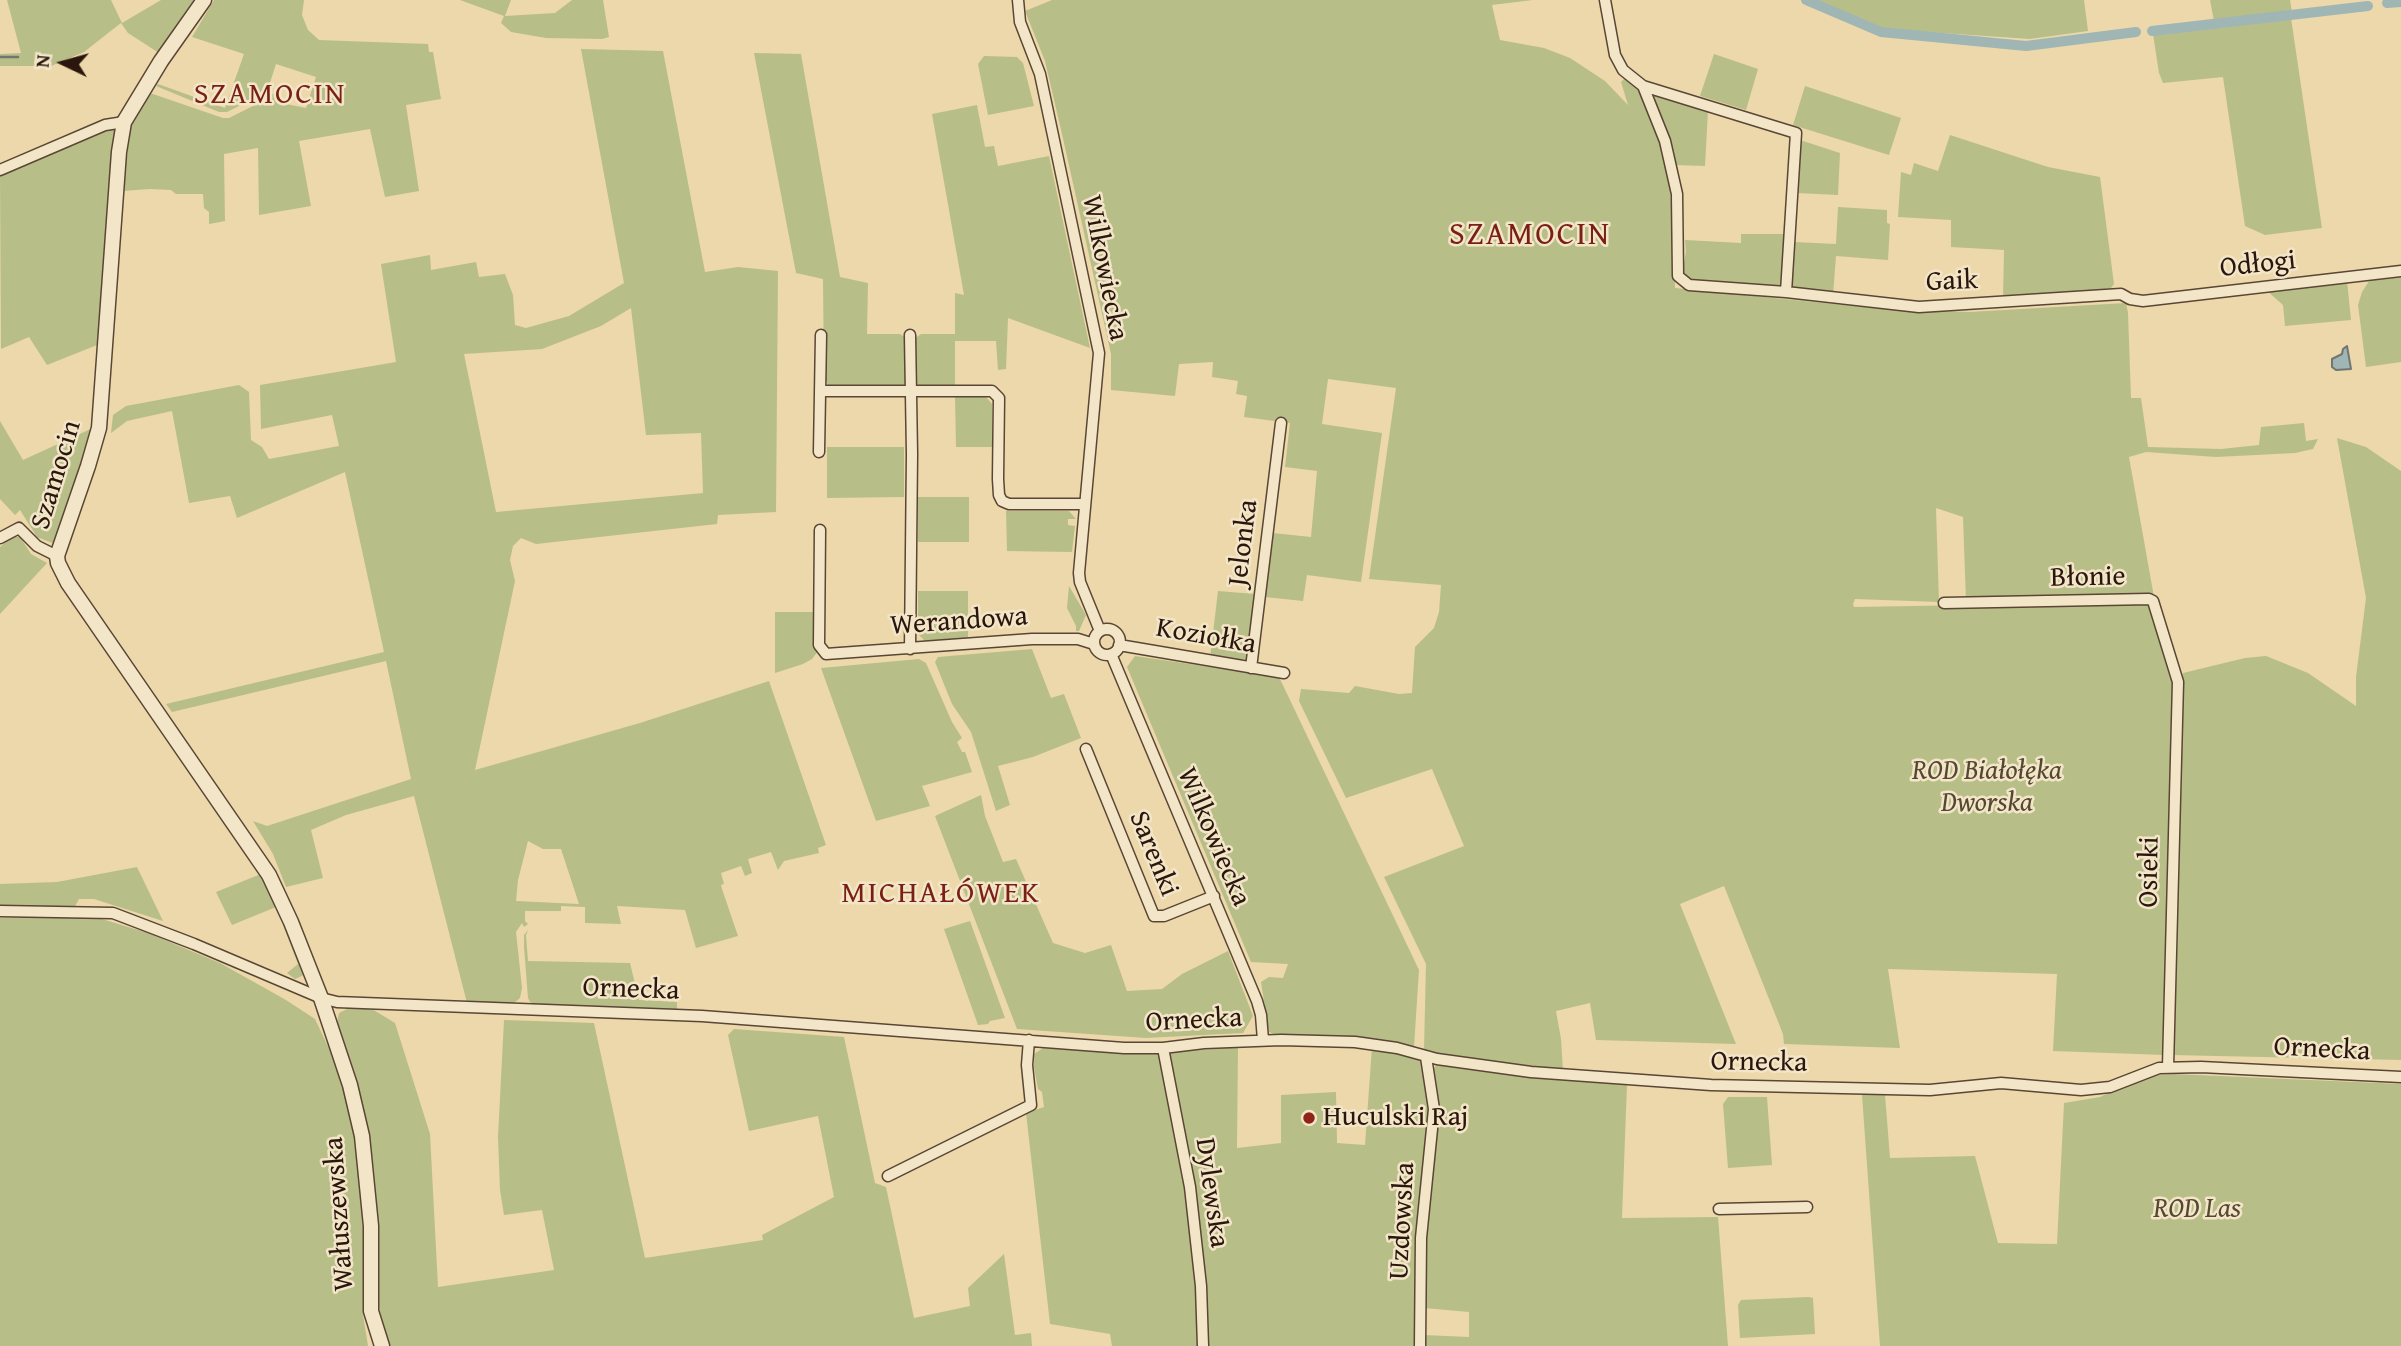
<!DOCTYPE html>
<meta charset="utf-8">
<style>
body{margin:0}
#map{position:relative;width:2401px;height:1346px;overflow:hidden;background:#ecd8aa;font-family:"Gentium Book Plus",serif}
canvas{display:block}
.north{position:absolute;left:28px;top:28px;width:70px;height:70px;-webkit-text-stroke:5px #f3e6c8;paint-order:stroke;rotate:275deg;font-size:19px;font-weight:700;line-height:28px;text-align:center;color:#2a160d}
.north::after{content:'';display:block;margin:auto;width:24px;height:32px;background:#2a160d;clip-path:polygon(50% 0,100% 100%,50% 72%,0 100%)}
</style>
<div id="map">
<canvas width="2401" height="1346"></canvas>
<div class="north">N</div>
</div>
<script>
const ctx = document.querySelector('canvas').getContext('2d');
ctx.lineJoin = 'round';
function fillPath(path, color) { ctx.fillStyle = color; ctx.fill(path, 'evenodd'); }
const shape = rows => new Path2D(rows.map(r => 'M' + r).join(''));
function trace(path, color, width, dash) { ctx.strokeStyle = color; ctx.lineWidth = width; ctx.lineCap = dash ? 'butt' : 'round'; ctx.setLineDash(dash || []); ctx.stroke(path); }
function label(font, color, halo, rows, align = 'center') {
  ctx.font = font + ' "Gentium Book Plus",serif'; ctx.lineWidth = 5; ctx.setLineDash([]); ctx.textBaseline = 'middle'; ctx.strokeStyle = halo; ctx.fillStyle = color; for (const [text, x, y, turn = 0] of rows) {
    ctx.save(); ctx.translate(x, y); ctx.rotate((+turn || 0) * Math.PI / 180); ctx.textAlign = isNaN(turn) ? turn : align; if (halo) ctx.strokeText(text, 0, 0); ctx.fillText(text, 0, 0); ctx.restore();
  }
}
fillPath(shape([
 [7,0,111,0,122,23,161,0,196,0,159,53,128,33,121,23,84,52,51,66,0,66,0,54,21,53],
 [214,0,304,0,302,15,308,30,319,40,428,44,429,52,433,52,441,99,406,105,419,191,385,197,370,129,299,141,311,206,259,215,258,148,224,154,225,221,209,224,209,212,204,208,203,194,176,194,171,190,150,189,122,191,132,120,147,92,223,118,229,118,263,101,275,92,281,103,306,108,316,77,276,64,267,92,227,112,219,112,156,86,158,84,225,108,244,54,192,37],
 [460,0,511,0,505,16,555,13,572,0,603,0,609,37,602,39,546,38,511,32,501,23,504,16],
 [1052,0,1533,0,1492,5,1500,40,1544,48,1570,58,1605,81,1628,105,1621,82,1625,78,1640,86,1659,133,1670,183,1675,288,1874,308,1969,312,2126,303,2128,313,2131,398,2141,398,2148,447,2221,449,2259,445,2261,427,2304,423,2306,441,2318,439,2313,449,2295,453,2216,457,2146,452,2129,457,2154,597,1966,601,1963,517,1936,508,1939,602,1855,599,1853,604,1854,607,2150,602,2170,678,2175,684,2165,1055,2053,1051,2057,974,1888,969,1900,1048,1784,1044,1783,1034,1724,886,1680,904,1736,1044,1596,1040,1590,1003,1556,1011,1561,1039,1563,1071,1439,1056,1424,1050,1426,964,1384,877,1464,846,1432,769,1346,798,1299,701,1301,689,1349,693,1355,686,1399,694,1412,693,1415,647,1434,628,1439,612,1441,585,1369,579,1396,388,1328,379,1322,424,1382,433,1361,582,1307,575,1303,601,1265,597,1273,533,1311,537,1317,471,1285,467,1290,423,1244,417,1247,396,1236,394,1238,381,1212,377,1213,362,1179,364,1175,396,1111,390,1111,354,1062,134,1045,61,1025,11],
 [1816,0,2084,0,2088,31,2030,39,1882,29],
 [2210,0,2290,0,2292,12,2214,21],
 [2291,18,2322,228,2265,235,2245,226,2223,77,2163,83,2159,73,2153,34],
 [581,49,663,51,705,272,738,267,778,271,776,512,718,515,717,524,536,544,521,538,513,546,510,560,515,581,475,770,640,723,769,681,826,845,818,848,819,853,784,861,778,870,771,852,748,859,752,873,745,876,741,866,721,873,724,884,721,885,722,889,738,936,696,948,685,910,617,906,621,924,585,923,585,907,561,906,561,911,525,911,525,921,528,924,524,927,522,923,516,932,522,988,520,998,514,1003,467,1003,414,796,346,815,311,830,323,878,286,887,273,854,253,821,267,826,411,779,386,661,172,712,166,704,384,652,345,472,237,518,230,496,189,503,172,411,127,421,111,433,113,415,126,406,239,385,249,392,251,440,262,447,269,459,339,446,332,415,261,429,260,385,396,362,381,264,430,255,431,270,476,262,479,277,505,274,513,295,515,325,526,328,569,316,624,283],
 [631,308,646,435,701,433,703,493,496,512,464,354,542,349,601,326],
 [528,841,543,849,561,849,579,904,516,901,518,880],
 [754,53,801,54,840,277,868,283,867,334,900,334,906,338,906,377,905,384,901,387,835,388,828,385,824,377,823,279,796,273],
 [1714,54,1758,69,1746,110,1700,96],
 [984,56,1017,57,1023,63,1034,106,988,115,978,64],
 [1805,86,1901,118,1889,155,1793,125],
 [1656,94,1708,110,1705,166,1675,165,1653,101],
 [977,105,985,147,994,146,998,166,1049,156,1090,348,1008,318,1006,369,998,370,996,341,955,341,955,386,920,387,915,383,914,339,921,334,955,334,955,293,964,295,932,114],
 [115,125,119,129,102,343,47,365,29,337,1,349,0,173],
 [1950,135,2048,167,2100,177,2114,284,2111,288,2074,293,2003,299,2004,250,1951,247,1951,220,1898,217,1901,172,1911,175,1914,163,1938,171],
 [1800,140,1840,153,1838,195,1797,193],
 [1838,207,1887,210,1887,223,1890,224,1888,260,1836,256,1833,295,1791,289,1794,242,1836,244],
 [1741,234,1784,234,1781,288,1687,280,1682,273,1686,252,1685,240,1741,243],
 [2401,274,2401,362,2366,367,2358,305,2362,292,2371,278],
 [2347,281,2351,320,2285,326,2283,305,2266,290],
 [955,397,986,397,992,404,992,447,956,447],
 [0,421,23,460,95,427,55,544,37,537,20,510,15,515,0,499],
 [2337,438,2366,447,2401,471,2401,1060,2171,1055,2183,673,2245,658,2266,656,2308,673,2356,706,2356,677,2366,598],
 [827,447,904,447,904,497,827,498],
 [918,497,969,497,969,542,918,542],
 [1006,511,1069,511,1076,519,1068,519,1068,525,1075,526,1072,552,1007,551],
 [11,537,20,537,31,554,47,563,0,614,0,547],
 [1069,586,1086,615,1079,631,1076,631,1076,626,1067,608],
 [918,591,968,591,968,638,925,641,918,634],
 [1218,591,1255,594,1248,656,1246,659,1235,661,1210,658],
 [775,612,818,612,818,651,812,659,803,664,775,673],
 [1032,649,1051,698,1064,694,1081,738,1033,757,998,766,1010,805,996,811,971,732,952,704,935,662,938,657],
 [1135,656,1279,677,1419,970,1414,1047,1370,1039,1281,1037,1269,1032,1261,982,1269,977,1283,978,1288,964,1251,962,1127,667],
 [919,659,926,663,952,722,962,738,957,742,962,752,965,752,972,772,922,786,930,806,876,821,821,668],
 [981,795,985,816,1003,862,1016,859,1053,943,1085,953,1111,945,1127,991,1162,989,1182,974,1228,951,1253,1016,1243,1033,1146,1038,1017,1029,935,816],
 [137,867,163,921,94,899,79,899,74,908,0,908,0,884,57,882],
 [261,874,276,907,232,925,216,892],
 [92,916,148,933,220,963,286,1000,315,1019,334,1059,352,1121,357,1152,364,1202,363,1315,368,1346,0,1346,0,918],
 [970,921,1005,1018,990,1021,988,1024,978,1025,944,929],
 [283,925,287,925,306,974,295,979,287,973,298,964],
 [528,930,526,935,528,961,630,963,639,1000,677,1002,677,1010,537,1005,530,1002,528,998,524,947,524,935],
 [347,1009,372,1009,395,1023,430,1134,438,1287,554,1270,542,1210,504,1215,500,1190,498,1137,504,1020,594,1023,645,1258,763,1240,762,1235,834,1197,818,1116,749,1131,728,1035,734,1029,844,1037,875,1183,886,1187,914,1318,970,1306,968,1288,1004,1254,1015,1335,1031,1333,1032,1346,389,1346,379,1308,377,1236,336,1026,339,1013],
 [1238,1047,1237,1148,1281,1143,1281,1095,1336,1092,1337,1143,1365,1145,1372,1047,1417,1057,1426,1067,1430,1096,1418,1346,1112,1346,1110,1334,1050,1324,1026,1113,1044,1107,1042,1092,1038,1089,1034,1067,1034,1054,1043,1048,1159,1053],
 [1437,1063,1627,1084,1622,1218,1718,1217,1728,1346,1423,1346,1424,1335,1469,1337,1469,1312,1424,1308,1424,1237,1439,1118,1432,1072],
 [2174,1074,2401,1084,2401,1346,1880,1346,1862,1095,1885,1095,1890,1158,1975,1156,1998,1243,2057,1244,2064,1103,2100,1097,2134,1081,2156,1075],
 [1728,1097,1767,1097,1772,1165,1728,1168,1723,1104],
 [1809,1297,1813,1298,1815,1334,1740,1338,1738,1305,1741,1300]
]), '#b8be88');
const water = shape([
 [2347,346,2351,369,2336,370,2332,367,2332,359,2342,354,2343,349,2347,346]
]);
fillPath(water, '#9fb6b5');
trace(water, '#707672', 2);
trace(shape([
 [0,57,18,57]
]), '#707672', 2.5);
trace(shape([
 [1806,0,1881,32,2026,46,2136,32],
 [2387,3,2401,2],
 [2152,31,2368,6]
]), '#9fb6b5', 10);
const minor = shape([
 [1018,0,1020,22,1040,74,1099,353,1079,573,1080,582,1100,631],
 [1605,0,1615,55,1623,70,1643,86,1796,133,1786,292],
 [1643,86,1665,141,1677,194,1678,276,1689,285,1786,292,1919,307,2121,294,2130,299,2143,301,2401,271],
 [0,170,105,125,124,122],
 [821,391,992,391,999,398,998,479,999,495,1002,501,1009,504,1085,504],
 [819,452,821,335],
 [820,530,819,645,826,654,1032,639,1078,639,1094,644],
 [0,538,19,528,37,546,57,556],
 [1944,603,2149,599,2153,601,2178,682,2168,1067],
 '1094 642a13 13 0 1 1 26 0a13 13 0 1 1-26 0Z',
 [1119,645,1284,673],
 [910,649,912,454,910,335],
 [1111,654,1257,1001,1261,1015,1263,1040],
 [1251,668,1281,423],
 [1086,749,1154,916,1164,916,1214,896],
 [0,911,113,913,194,944,321,998,337,1002,702,1016,1124,1048,1163,1048,1204,1043,1281,1040,1355,1042,1397,1048,1437,1059,1531,1072,1711,1085,1930,1090,2001,1083,2081,1090,2110,1087,2159,1068,2201,1067,2401,1077],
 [1163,1048,1190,1187,1201,1286,1203,1346],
 [888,1176,1031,1105,1027,1065,1029,1040],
 [1719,1209,1807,1207],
 [1420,1346,1421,1238,1434,1109,1426,1057]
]);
const tertiary = shape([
 [204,0,161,61,124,122,119,152,99,428,88,466,57,556,58,563,68,583,269,875,291,922,321,998,350,1085,362,1136,371,1226,371,1311,382,1346]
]);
trace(minor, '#5a4634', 13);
trace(tertiary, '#5a4634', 17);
trace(minor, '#f3e6c8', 10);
trace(tertiary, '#f3e6c8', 14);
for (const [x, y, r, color] of [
 [1309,1118,7,"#8f2418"]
]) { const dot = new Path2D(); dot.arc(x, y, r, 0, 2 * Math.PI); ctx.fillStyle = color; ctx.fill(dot); trace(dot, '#f3e6c8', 2.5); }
label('28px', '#2a160d', '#f3e6c8', [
 ["Odłogi",2258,265,-6],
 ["Wilkowiecka",1104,268,79],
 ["Gaik",1952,282,-2],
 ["Szamocin",57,475,-73],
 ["Jelonka",1244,543,-83],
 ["Błonie",2088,578,-1],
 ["Werandowa",959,622,-4],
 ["Koziołka",1206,637,10],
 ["Wilkowiecka",1213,837,67],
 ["Sarenki",1153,854,68],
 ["Osieki",2150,872,-89],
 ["Ornecka",631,990,2],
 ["Ornecka",1194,1021,-3],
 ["Ornecka",2322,1050,3],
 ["Ornecka",1759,1063,1],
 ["Dylewska",1211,1193,82],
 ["Wałuszewska",340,1214,-94],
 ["Uzdowska",1403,1221,-87]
]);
label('italic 28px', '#554832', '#f3e6c8', [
 ["ROD Białołęka",1987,772],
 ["Dworska",1987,804],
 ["ROD Las",2197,1210]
]);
label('28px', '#2a160d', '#f3e6c8', [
 ["Huculski Raj",1323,1118]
], 'left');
ctx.letterSpacing = '2px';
label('30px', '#7a1f14', '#f3e6c8', [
 ["SZAMOCIN",270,95],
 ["MICHAŁÓWEK",941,894]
]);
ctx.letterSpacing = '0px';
ctx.letterSpacing = '2px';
label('32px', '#7a1f14', '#f3e6c8', [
 ["SZAMOCIN",1530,236]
]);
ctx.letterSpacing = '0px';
</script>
